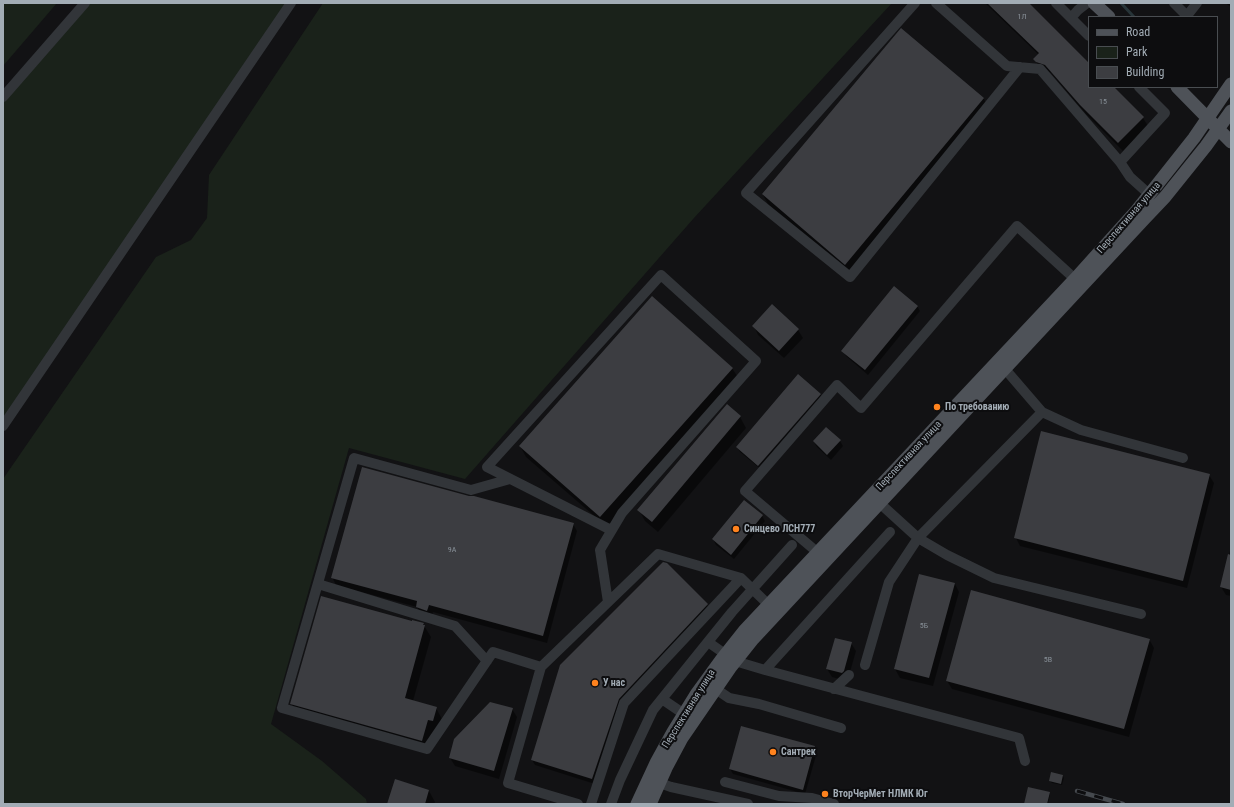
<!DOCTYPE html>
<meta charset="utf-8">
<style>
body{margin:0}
#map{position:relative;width:1234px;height:807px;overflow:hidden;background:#121214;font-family:"Roboto Condensed",sans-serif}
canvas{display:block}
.frame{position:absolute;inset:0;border:4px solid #a2acb5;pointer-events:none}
.legend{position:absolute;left:1088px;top:16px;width:130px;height:72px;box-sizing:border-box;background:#0d0d0f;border:1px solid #494d51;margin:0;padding:5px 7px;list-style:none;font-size:12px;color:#a2acb5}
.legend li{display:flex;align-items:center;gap:8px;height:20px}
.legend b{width:20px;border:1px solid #494d51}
</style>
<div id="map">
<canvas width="1234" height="807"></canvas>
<div class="frame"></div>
<ul class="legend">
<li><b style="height:5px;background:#4e5258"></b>Road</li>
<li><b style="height:11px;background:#1a221a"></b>Park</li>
<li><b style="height:11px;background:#3c3d41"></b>Building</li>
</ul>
</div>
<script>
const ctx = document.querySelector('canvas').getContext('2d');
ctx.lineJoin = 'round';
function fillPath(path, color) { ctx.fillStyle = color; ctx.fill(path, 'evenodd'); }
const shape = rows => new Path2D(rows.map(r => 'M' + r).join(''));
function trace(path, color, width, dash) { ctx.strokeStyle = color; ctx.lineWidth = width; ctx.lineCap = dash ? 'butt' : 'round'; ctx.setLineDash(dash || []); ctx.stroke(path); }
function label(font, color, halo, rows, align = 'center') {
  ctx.font = font + ' "Roboto Condensed",sans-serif'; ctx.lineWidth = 4; ctx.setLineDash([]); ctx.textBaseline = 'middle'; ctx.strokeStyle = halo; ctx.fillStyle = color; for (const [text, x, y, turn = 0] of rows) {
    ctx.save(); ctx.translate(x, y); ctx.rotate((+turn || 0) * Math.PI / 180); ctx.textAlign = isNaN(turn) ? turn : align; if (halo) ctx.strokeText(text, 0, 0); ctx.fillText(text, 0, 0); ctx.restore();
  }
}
fillPath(shape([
 [3,3,57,3,3,66],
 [90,3,289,3,3,423,3,101],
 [323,3,892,3,694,218,465,479,349,448,271,724,322,761,366,799,367,804,3,804,3,479,156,257,191,240,207,218,209,175]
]), '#1a221a');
fillPath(shape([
 [985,3,1028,3,1089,63,1089,87,1113,87,1143,118,1148,126,1123,151,1086,114,1051,73,1042,70,1039,68,1035,59,1039,55],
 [1225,3,1231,3,1231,7],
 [901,30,984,99,990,110,852,275,769,206,763,195],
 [917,306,920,311,868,375,846,356,843,351],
 [754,326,798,330,803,338,784,358,758,335],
 [732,368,739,379,607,527,526,457,520,446],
 [820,394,823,399,762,470,740,452,737,447],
 [740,417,746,428,658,532,645,521,639,510],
 [840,441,843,446,831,460,817,447,814,442],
 [1209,475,1214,483,1187,588,1020,546,1016,538],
 [762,516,765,521,734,559,716,545,713,539],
 [573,524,577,531,547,643,433,612,431,618,421,614,417,607,336,585,332,577],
 [1231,547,1231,596,1226,595,1221,587],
 [920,575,955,584,959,592,933,686,900,678,895,669],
 [707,605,710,610,622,704,595,784,535,765,532,760],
 [412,623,423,624,431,637,413,701,436,708,442,719,428,751,298,715,291,703],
 [1149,639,1154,648,1129,737,952,689,947,681],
 [851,643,856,651,848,679,846,681,832,677,827,669],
 [512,709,517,717,499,779,455,766,450,758],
 [814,747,817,752,805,794,733,774,730,769],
 [1063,776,1064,778,1062,785,1052,783,1050,781],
 [429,791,435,802,434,804,389,804],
 [1049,793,1050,795,1048,804,1025,804]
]), '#0007');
trace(shape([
 [1121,3,1134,17]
]), '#273438', 3);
fillPath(shape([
 [987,3,1029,3,1089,63,1089,87,1114,87,1144,117,1118,143,1080,105,1045,65,1036,62,1033,59,1039,53],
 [901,28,984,98,845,265,762,194],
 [894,286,918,306,865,370,841,351],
 [652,296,733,368,600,517,519,446],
 [772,304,799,329,779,351,752,326],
 [798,374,821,394,758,466,736,447],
 [727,404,741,416,652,522,637,510],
 [826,427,841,440,827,455,813,441],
 [1041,431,1210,474,1183,581,1014,538],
 [362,467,469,496,474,496,574,523,543,636,429,605,427,611,416,607,417,601,331,578],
 [744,500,763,515,731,555,712,539],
 [1228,554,1231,555,1231,590,1220,587],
 [663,562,667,563,708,604,619,699,592,779,531,760,560,665],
 [919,574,955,583,929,678,894,669],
 [971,590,1150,639,1124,729,946,681],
 [321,596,412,621,412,620,424,623,423,625,425,625,405,698,437,707,433,721,428,720,422,741,290,704],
 [835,638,852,642,844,671,842,673,826,669],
 [490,702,513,708,494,771,449,758,454,739],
 [741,726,815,746,803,790,729,769],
 [1051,772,1063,775,1061,784,1049,781],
 [395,779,429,790,425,804,387,804],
 [1028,787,1050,792,1047,804,1024,804]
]), '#3c3d41');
trace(shape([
 [915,3,746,193,850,277,1020,67],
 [936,3,1007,66,1040,69,1120,162],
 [1056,3,1089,36],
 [1174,3,1187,16],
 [1186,17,1197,3],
 [1071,18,1078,10,1087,3],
 [1139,87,1165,113,1120,162,1130,177,1150,195],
 [3,97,85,3],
 [1005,369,1042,412,1081,430,1183,458],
 [3,426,291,3],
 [510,479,471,490,354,458,282,708,427,749,493,652,541,667],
 [874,498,918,538,947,555,994,578,1141,614],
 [823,557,745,491,837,385,861,408,1017,226,1075,279],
 [741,578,774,610],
 [318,584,455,626,487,661],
 [608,602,600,550,622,513,756,361,661,275,487,467,611,530],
 [708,642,735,661,765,670,890,532],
 [865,665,889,582,918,538,1042,412],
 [765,670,1019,738,1025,761],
 [710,685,729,698,759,704,841,728],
 [834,689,849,675],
 [662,699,684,714],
 [654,781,671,787,748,804],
 [725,782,779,796,812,798,834,804],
 [578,804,508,783,541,667,658,554,741,578,624,703,591,804],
 [611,804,620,780,653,710,732,612,792,545]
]), '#323539', 10);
trace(shape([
 [1094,3,1109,17],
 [1177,87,1231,142],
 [637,804,656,763,673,732,697,693,721,660,744,631,1075,279,1137,210,1194,138,1231,84],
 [650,804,666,768,682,738,730,668,753,639,1145,218,1165,197,1206,146,1231,111]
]), '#4e5258', 13);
const rail = shape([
 [1077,791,1123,804]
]);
trace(rail, '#45494e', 4.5);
trace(rail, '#0d0d0f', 3, [9]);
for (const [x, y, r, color] of [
 [937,407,4,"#ff831e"],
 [736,529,4,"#ff831e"],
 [595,683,4,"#ff831e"],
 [773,752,4,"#ff831e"],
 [825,794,4,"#ff831e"]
]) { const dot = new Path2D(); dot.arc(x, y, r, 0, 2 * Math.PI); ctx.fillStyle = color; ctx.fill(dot); trace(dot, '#0d0d0f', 1.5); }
label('8px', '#889098', null, [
 ["1Л",1022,17],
 ["15",1103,102],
 ["9А",452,550],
 ["5Б",924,626],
 ["5В",1048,660]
]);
label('10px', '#a2acb5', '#0d0d0f', [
 ["Перспективная улица",1129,218,-49],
 ["Перспективная улица",909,456,-47],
 ["Перспективная улица",689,709,-58]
]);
label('bold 10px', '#a2acb5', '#0d0d0f', [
 ["По требованию",945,407],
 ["Синцево ЛСН777",744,529],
 ["У нас",603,683],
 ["Сантрек",781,752],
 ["ВторЧерМет НЛМК Юг",833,794]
], 'left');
</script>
